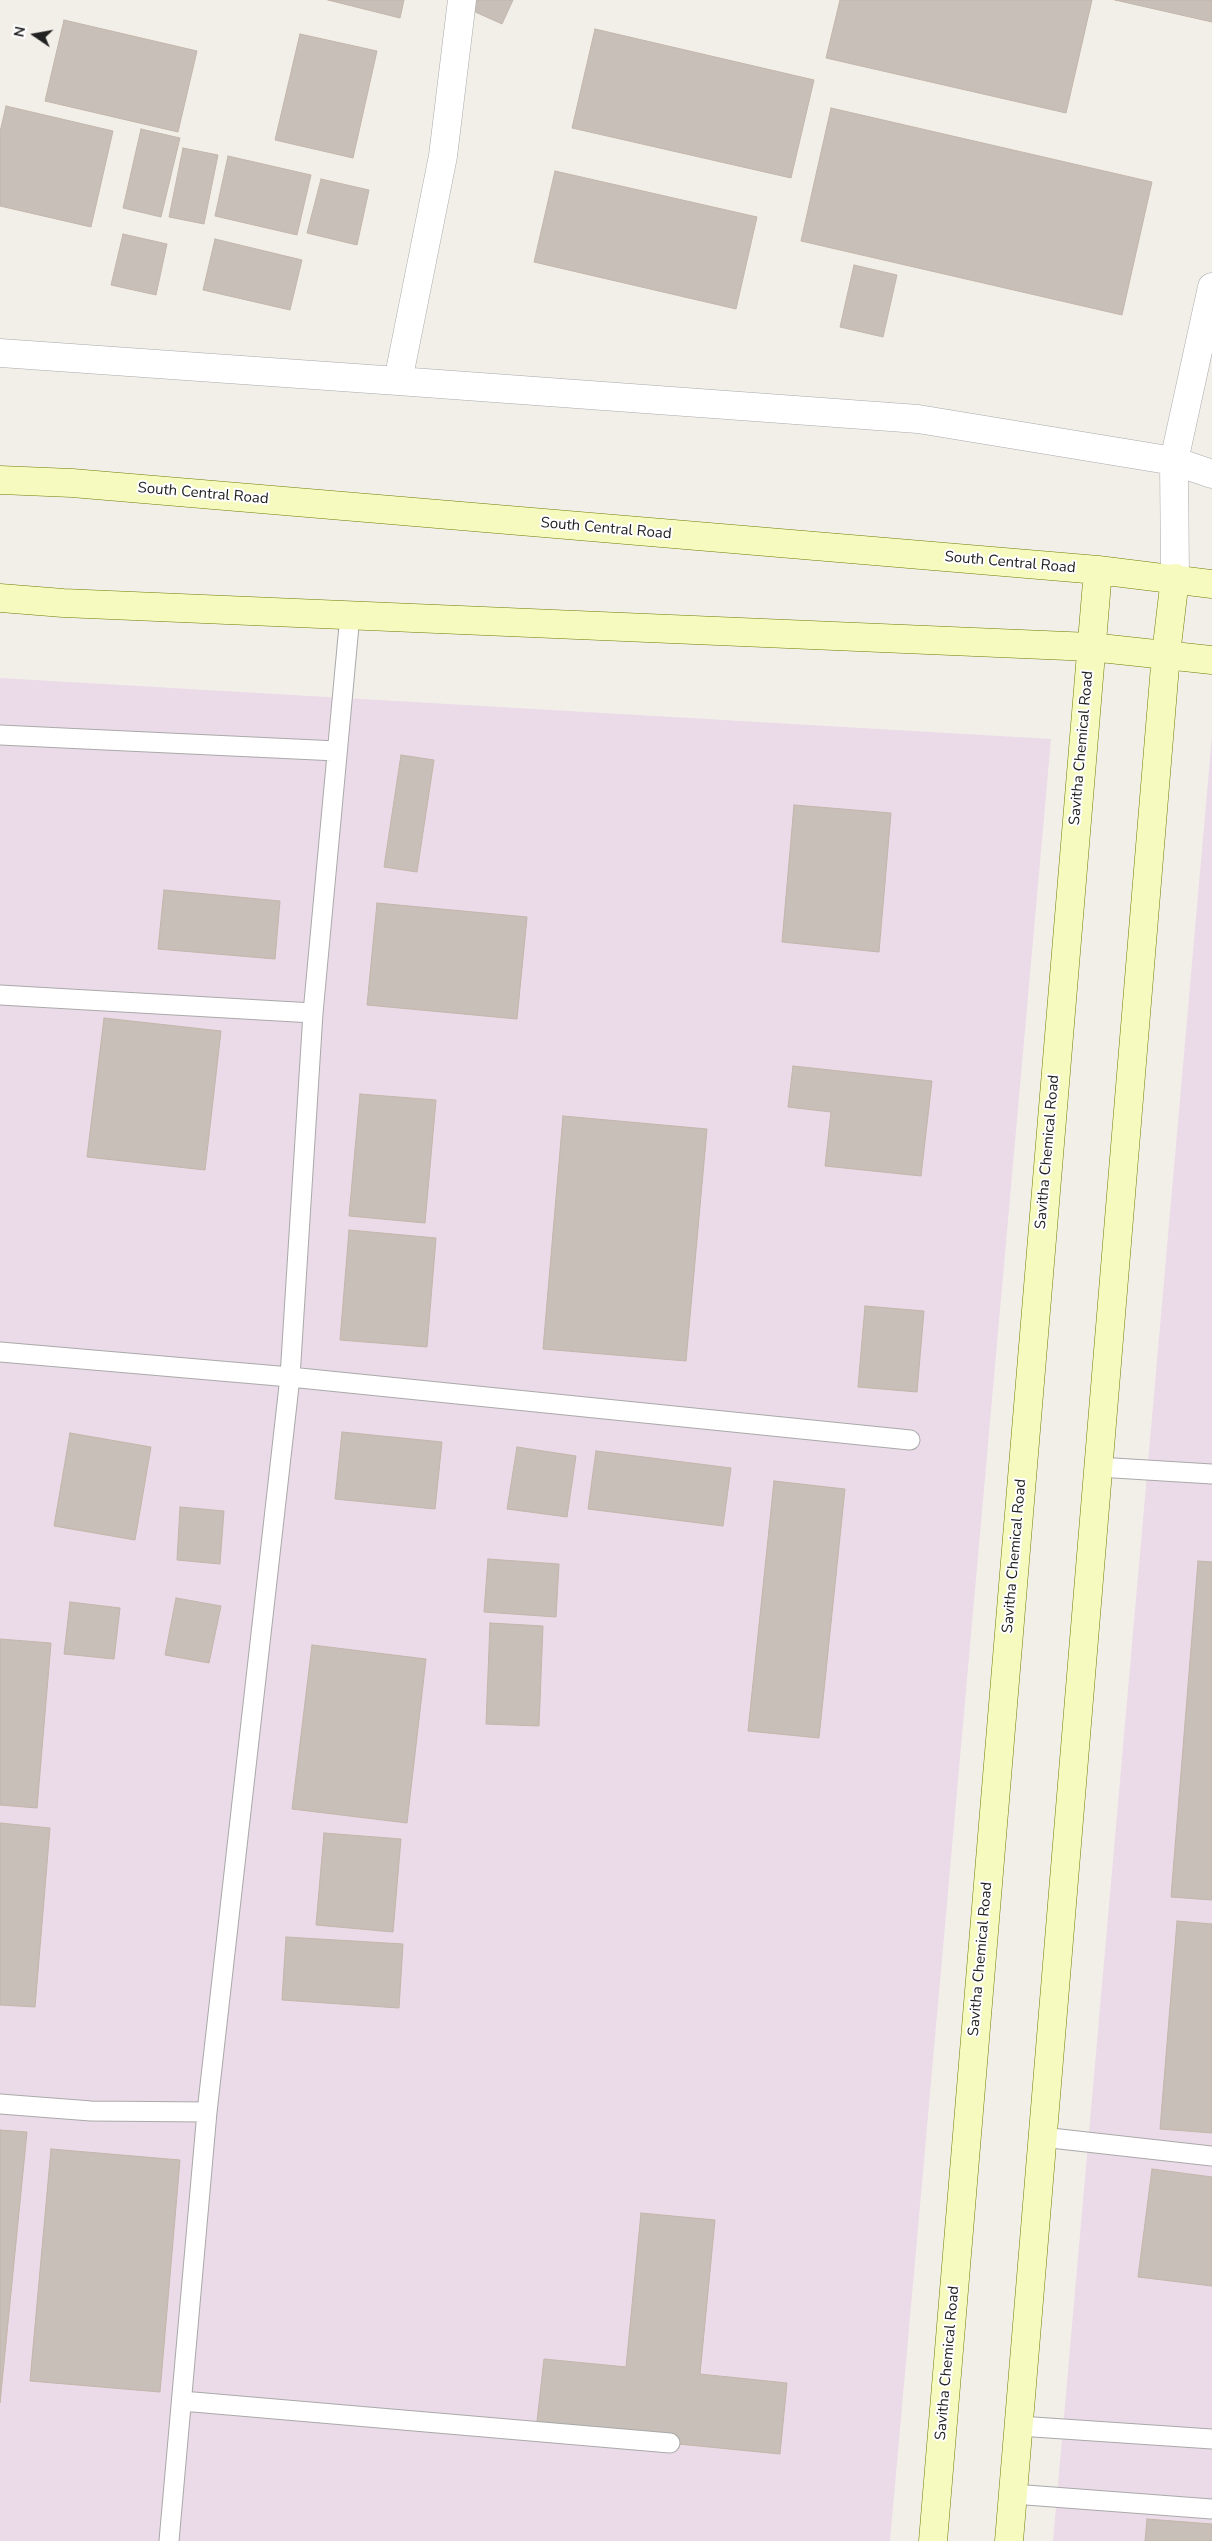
<!DOCTYPE html>
<style>
body{margin:0}
#map{position:relative;width:1212px;height:2541px;overflow:hidden;background:#f2efe9;font-family:"Nunito Sans",sans-serif}
canvas{display:block}
.north{position:absolute;left:10px;top:10px;width:50px;height:50px;-webkit-text-stroke:4px #fff;paint-order:stroke;rotate:282deg;font-size:14px;font-weight:700;line-height:20px;text-align:center;color:#222}
.north::after{content:'';display:block;margin:auto;width:18px;height:22px;background:#222;clip-path:polygon(50% 0,100% 100%,50% 72%,0 100%)}
</style>
<div id="map">
<canvas width="1212" height="2541"></canvas>
<div class="north">N</div>
</div>
<script>
const ctx = document.querySelector('canvas').getContext('2d');
ctx.lineJoin = 'round';
function fillPath(path, color) { ctx.fillStyle = color; ctx.fill(path, 'evenodd'); }
const shape = rows => new Path2D(rows.map(r => 'M' + r).join(''));
function trace(path, color, width, dash) { ctx.strokeStyle = color; ctx.lineWidth = width; ctx.lineCap = dash ? 'butt' : 'round'; ctx.setLineDash(dash || []); ctx.stroke(path); }
function label(font, color, halo, rows, align = 'center') {
  ctx.font = font + ' "Nunito Sans",sans-serif'; ctx.lineWidth = 4; ctx.setLineDash([]); ctx.textBaseline = 'middle'; ctx.strokeStyle = halo; ctx.fillStyle = color; for (const [text, x, y, turn = 0] of rows) {
    ctx.save(); ctx.translate(x, y); ctx.rotate((+turn || 0) * Math.PI / 180); ctx.textAlign = isNaN(turn) ? turn : align; if (halo) ctx.strokeText(text, 0, 0); ctx.fillText(text, 0, 0); ctx.restore();
  }
}
fillPath(shape([
 [0,678,1051,739,890,2541,0,2541],
 [1212,736,1212,2541,1053,2541]
]), '#ebdbe8');
const building = shape([
 [328,0,404,0,400,18,328,0],
 [477,0,513,0,502,24,473,11,477,0],
 [840,0,1092,0,1066,113,826,58,840,0],
 [1115,0,1212,0,1212,22,1115,0],
 [64,20,197,51,178,132,45,101,64,20],
 [595,29,814,80,791,178,572,128,595,29],
 [300,34,377,51,353,158,275,140,300,34],
 [6,106,113,131,91,227,0,206,0,132,6,106],
 [831,108,1152,182,1122,315,801,241,831,108],
 [141,129,180,138,161,217,123,208,141,129],
 [183,148,218,155,204,224,169,217,183,148],
 [228,156,311,175,297,235,215,216,228,156],
 [555,171,757,217,736,309,534,262,555,171],
 [321,179,369,190,357,245,307,233,321,179],
 [123,234,167,244,156,295,111,285,123,234],
 [215,239,302,260,290,310,203,290,215,239],
 [854,265,897,275,883,337,840,327,854,265],
 [401,755,434,760,417,872,384,867,401,755],
 [794,805,891,813,879,952,782,942,794,805],
 [164,890,280,901,275,959,158,949,164,890],
 [377,903,527,917,517,1019,367,1005,377,903],
 [104,1018,221,1031,205,1170,87,1157,104,1018],
 [793,1066,932,1081,921,1176,825,1166,831,1112,788,1107,793,1066],
 [360,1094,436,1100,425,1223,349,1216,360,1094],
 [563,1116,707,1129,686,1361,543,1349,563,1116],
 [349,1230,436,1238,427,1347,340,1340,349,1230],
 [865,1306,924,1311,917,1392,858,1387,865,1306],
 [342,1432,442,1442,435,1509,335,1499,342,1432],
 [70,1433,151,1447,135,1540,54,1526,70,1433],
 [517,1447,576,1456,567,1517,507,1509,517,1447],
 [596,1451,731,1468,723,1526,588,1509,596,1451],
 [774,1481,845,1489,819,1738,748,1731,774,1481],
 [180,1507,224,1511,220,1564,177,1560,180,1507],
 [488,1559,559,1564,556,1617,484,1612,488,1559],
 [1198,1561,1212,1562,1212,1900,1171,1897,1198,1561],
 [176,1598,221,1606,209,1663,165,1655,176,1598],
 [70,1602,120,1608,114,1659,64,1654,70,1602],
 [490,1623,543,1626,539,1726,486,1724,490,1623],
 [0,1639,51,1643,37,1808,0,1805,0,1639],
 [312,1645,426,1659,407,1823,292,1809,312,1645],
 [0,1823,50,1828,35,2007,0,2005,0,1823],
 [324,1833,401,1839,393,1932,316,1925,324,1833],
 [1177,1921,1212,1924,1212,2133,1160,2129,1177,1921],
 [286,1937,403,1944,399,2008,282,2000,286,1937],
 [0,2130,27,2132,0,2403,0,2130],
 [51,2149,180,2160,160,2392,30,2381,51,2149],
 [1152,2169,1212,2177,1212,2286,1138,2277,1152,2169],
 [641,2213,715,2220,700,2374,787,2383,780,2454,536,2430,544,2359,626,2367,641,2213],
 [1147,2519,1212,2524,1212,2541,1145,2541,1147,2519]
]);
fillPath(building, '#c7bfb8');
trace(building, '#c4b6ab', 1);
const service = shape([
 [0,735,337,751],
 [0,995,313,1013],
 [0,1352,290,1377,910,1440],
 [1098,1467,1212,1474],
 [0,2104,91,2111,207,2112],
 [1042,2137,1212,2156],
 [182,2401,670,2443],
 [1019,2426,1212,2439],
 [1013,2494,1212,2509],
 [169,2541,207,2112,290,1377,313,1013,350,615]
]);
const tertiary = shape([
 [0,353,398,381,443,156,462,0],
 [398,381,918,419,1174,461,1212,474],
 [1175,578,1174,461,1212,287]
]);
const secondary = shape([
 [0,480,72,483,1098,570,1212,584],
 [0,598,63,603,1091,647,1212,660],
 [933,2541,1098,570],
 [1009,2541,1166,654,1175,578]
]);
trace(service, '#a9a9a9', 21);
trace(tertiary, '#a9a9a9', 29);
trace(secondary, '#707d05', 29);
trace(service, '#fff', 19);
trace(tertiary, '#fff', 28);
trace(secondary, '#f7fabf', 28);
label('15px', '#222', '#fff', [
 ["South Central Road",203,494,5],
 ["South Central Road",606,529,5],
 ["South Central Road",1010,563,5],
 ["Savitha Chemical Road",1082,748,-85],
 ["Savitha Chemical Road",1048,1152,-85],
 ["Savitha Chemical Road",1015,1556,-85],
 ["Savitha Chemical Road",981,1959,-85],
 ["Savitha Chemical Road",948,2363,-85]
]);
</script>
